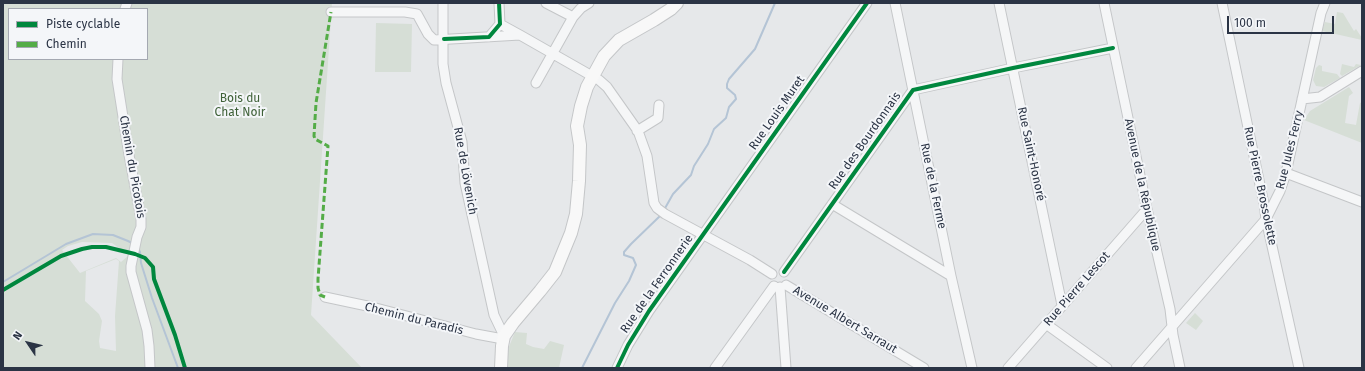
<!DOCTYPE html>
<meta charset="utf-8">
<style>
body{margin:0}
#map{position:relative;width:1365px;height:371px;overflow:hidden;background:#e6e8ea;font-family:"Fira Sans",sans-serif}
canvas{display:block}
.frame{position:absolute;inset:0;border:4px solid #2b3445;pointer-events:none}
.legend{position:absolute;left:8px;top:8px;width:140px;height:52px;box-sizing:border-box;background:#f4f6f9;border:1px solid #a4a8b1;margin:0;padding:5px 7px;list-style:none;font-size:12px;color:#2b3445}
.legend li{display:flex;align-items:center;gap:8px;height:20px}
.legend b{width:20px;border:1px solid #a4a8b1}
.north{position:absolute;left:8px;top:323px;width:40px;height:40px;-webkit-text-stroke:3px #f4f6f9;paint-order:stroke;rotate:305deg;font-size:11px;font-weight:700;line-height:16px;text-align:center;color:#2b3445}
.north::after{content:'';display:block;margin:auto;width:14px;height:18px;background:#2b3445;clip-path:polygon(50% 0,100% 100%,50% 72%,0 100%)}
.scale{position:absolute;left:1227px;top:16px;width:107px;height:18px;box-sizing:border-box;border:2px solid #2b3445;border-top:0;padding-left:5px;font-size:12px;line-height:14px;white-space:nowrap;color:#2b3445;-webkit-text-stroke:3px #f4f6f9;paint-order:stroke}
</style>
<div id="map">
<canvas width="1365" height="371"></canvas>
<div class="frame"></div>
<ul class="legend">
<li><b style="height:5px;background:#00873e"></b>Piste cyclable</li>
<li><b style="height:5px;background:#54ac47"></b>Chemin</li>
</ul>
<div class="north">N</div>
<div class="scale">100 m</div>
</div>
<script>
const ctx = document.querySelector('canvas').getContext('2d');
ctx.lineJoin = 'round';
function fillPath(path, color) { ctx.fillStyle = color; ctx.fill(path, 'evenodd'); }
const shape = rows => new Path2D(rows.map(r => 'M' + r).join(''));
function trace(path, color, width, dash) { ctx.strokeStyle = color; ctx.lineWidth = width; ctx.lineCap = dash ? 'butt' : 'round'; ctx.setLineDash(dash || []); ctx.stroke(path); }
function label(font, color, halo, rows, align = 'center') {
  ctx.font = font + ' "Fira Sans",sans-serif'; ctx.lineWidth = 4; ctx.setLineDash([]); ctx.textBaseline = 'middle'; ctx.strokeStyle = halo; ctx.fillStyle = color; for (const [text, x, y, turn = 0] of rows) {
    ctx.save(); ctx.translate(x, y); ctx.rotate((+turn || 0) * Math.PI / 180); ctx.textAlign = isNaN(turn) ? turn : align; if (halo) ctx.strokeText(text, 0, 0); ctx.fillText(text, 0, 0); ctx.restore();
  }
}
fillPath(shape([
 [3,3,332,3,311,315,362,368,3,368],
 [9,9,147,9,147,59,9,59],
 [82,242,112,243,129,255,121,262,116,258,80,273,62,250,68,246],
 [116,259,119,261,115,316,116,351,100,348,99,341,102,321,99,314,85,301,86,271],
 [1337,12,1343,13,1354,31,1356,29,1362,38,1362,40,1322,31,1325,22,1335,24],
 [376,23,412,24,411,72,375,72],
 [1342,64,1354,67,1356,64,1361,65,1342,76,1340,74],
 [1319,65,1322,66,1322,71,1337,74,1340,78,1324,87,1316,86,1313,80,1316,68],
 [1349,87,1353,93,1349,96,1345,123,1356,125,1360,103,1362,102,1362,143,1304,120,1310,111],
 [1195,313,1203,321,1196,330,1186,323],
 [515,332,527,333,526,344,533,347,544,349,550,341,564,345,559,368,506,368,508,349]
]), '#d6ded6');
trace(shape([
 [664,210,673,194,691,175,694,166,708,144,714,129,726,118,729,107,736,99,735,95,727,88,727,84,729,79,755,49,775,3],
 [138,248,140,252,141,263,152,298,178,368],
 [3,282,66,244,93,234,113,235,128,241,134,244],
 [582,368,615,303,629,281,636,265,633,258,624,255,624,252,631,244,661,215]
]), '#b4c4d5', 2);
const minor = shape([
 [443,3,443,64,446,83,462,142,465,183,494,315,504,336],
 [546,3,573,17],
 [895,3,951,276,972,368],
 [999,3,1062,305],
 [1104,3,1147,209,1170,309,1173,335,1180,368],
 [1222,3,1264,204,1266,219,1299,368],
 [125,9,127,3],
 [331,12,405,12,417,14,428,34,434,40,520,35,599,80,607,87,638,131,647,156,654,203,657,208,665,214,750,260,772,274],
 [500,24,520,35],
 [489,37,500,24,499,3],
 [118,59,117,79,129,155,141,219,141,227,137,237,131,266,131,272,147,330,149,346,150,368],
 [536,83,573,17,581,8,589,3],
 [1302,99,1320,97,1362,71],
 [637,131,658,118,659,105],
 [1286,173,1362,202],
 [832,204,951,276],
 [784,272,913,90,1013,68,1113,48],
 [786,285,924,368],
 [780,287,786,368],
 [325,297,372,307,476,334,503,339],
 [1046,324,1107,368],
 [617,368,628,345,649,311,867,3],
 [715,368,774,286],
 [1008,368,1147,209],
 [1136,368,1266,219,1280,191,1286,173,1321,13,1325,3]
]);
const secondary = shape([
 [501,368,502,346,504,336,513,323,540,291,555,272,571,233,576,214,579,181,580,145,577,126,581,106,587,87,604,56,619,40,654,20,671,9,677,3]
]);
trace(minor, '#c4c6c8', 11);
trace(secondary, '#c4c6c8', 14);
trace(minor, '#f5f6f7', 9);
trace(secondary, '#f8f8f8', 12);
trace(shape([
 [325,297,320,295,318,288,318,279,328,146,315,139,314,136,316,103,331,12]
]), '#54ac47', 3, [6, 3]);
trace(shape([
 [444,39,489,37,500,24,499,3],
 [784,272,913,90,1013,68,1113,48],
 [3,290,61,256,82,249,92,247,106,247,135,254,145,258,153,267,154,279,175,335,185,368],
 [617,368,628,345,649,311,867,3]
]), '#00873e', 4);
label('12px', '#3f6138', '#f4f6f9', [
 ["Bois du",240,99],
 ["Chat Noir",240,113]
]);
label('12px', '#2b3445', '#f4f6f9', [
 ["Rue Louis Muret",777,113,-55],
 ["Rue des Bourdonnais",865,141,-55],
 ["Rue Jules Ferry",1290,150,-76],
 ["Rue Saint-Honoré",1031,154,78],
 ["Chemin du Picotois",132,167,80],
 ["Rue de Lövenich",465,171,80],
 ["Avenue de la République",1142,185,78],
 ["Rue de la Ferme",933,186,78],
 ["Rue Pierre Brossolette",1260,186,78],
 ["Rue de la Ferronnerie",657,284,-55],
 ["Rue Pierre Lescot",1077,289,-49],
 ["Chemin du Paradis",414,319,14],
 ["Avenue Albert Sarraut",845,320,31]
]);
</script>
